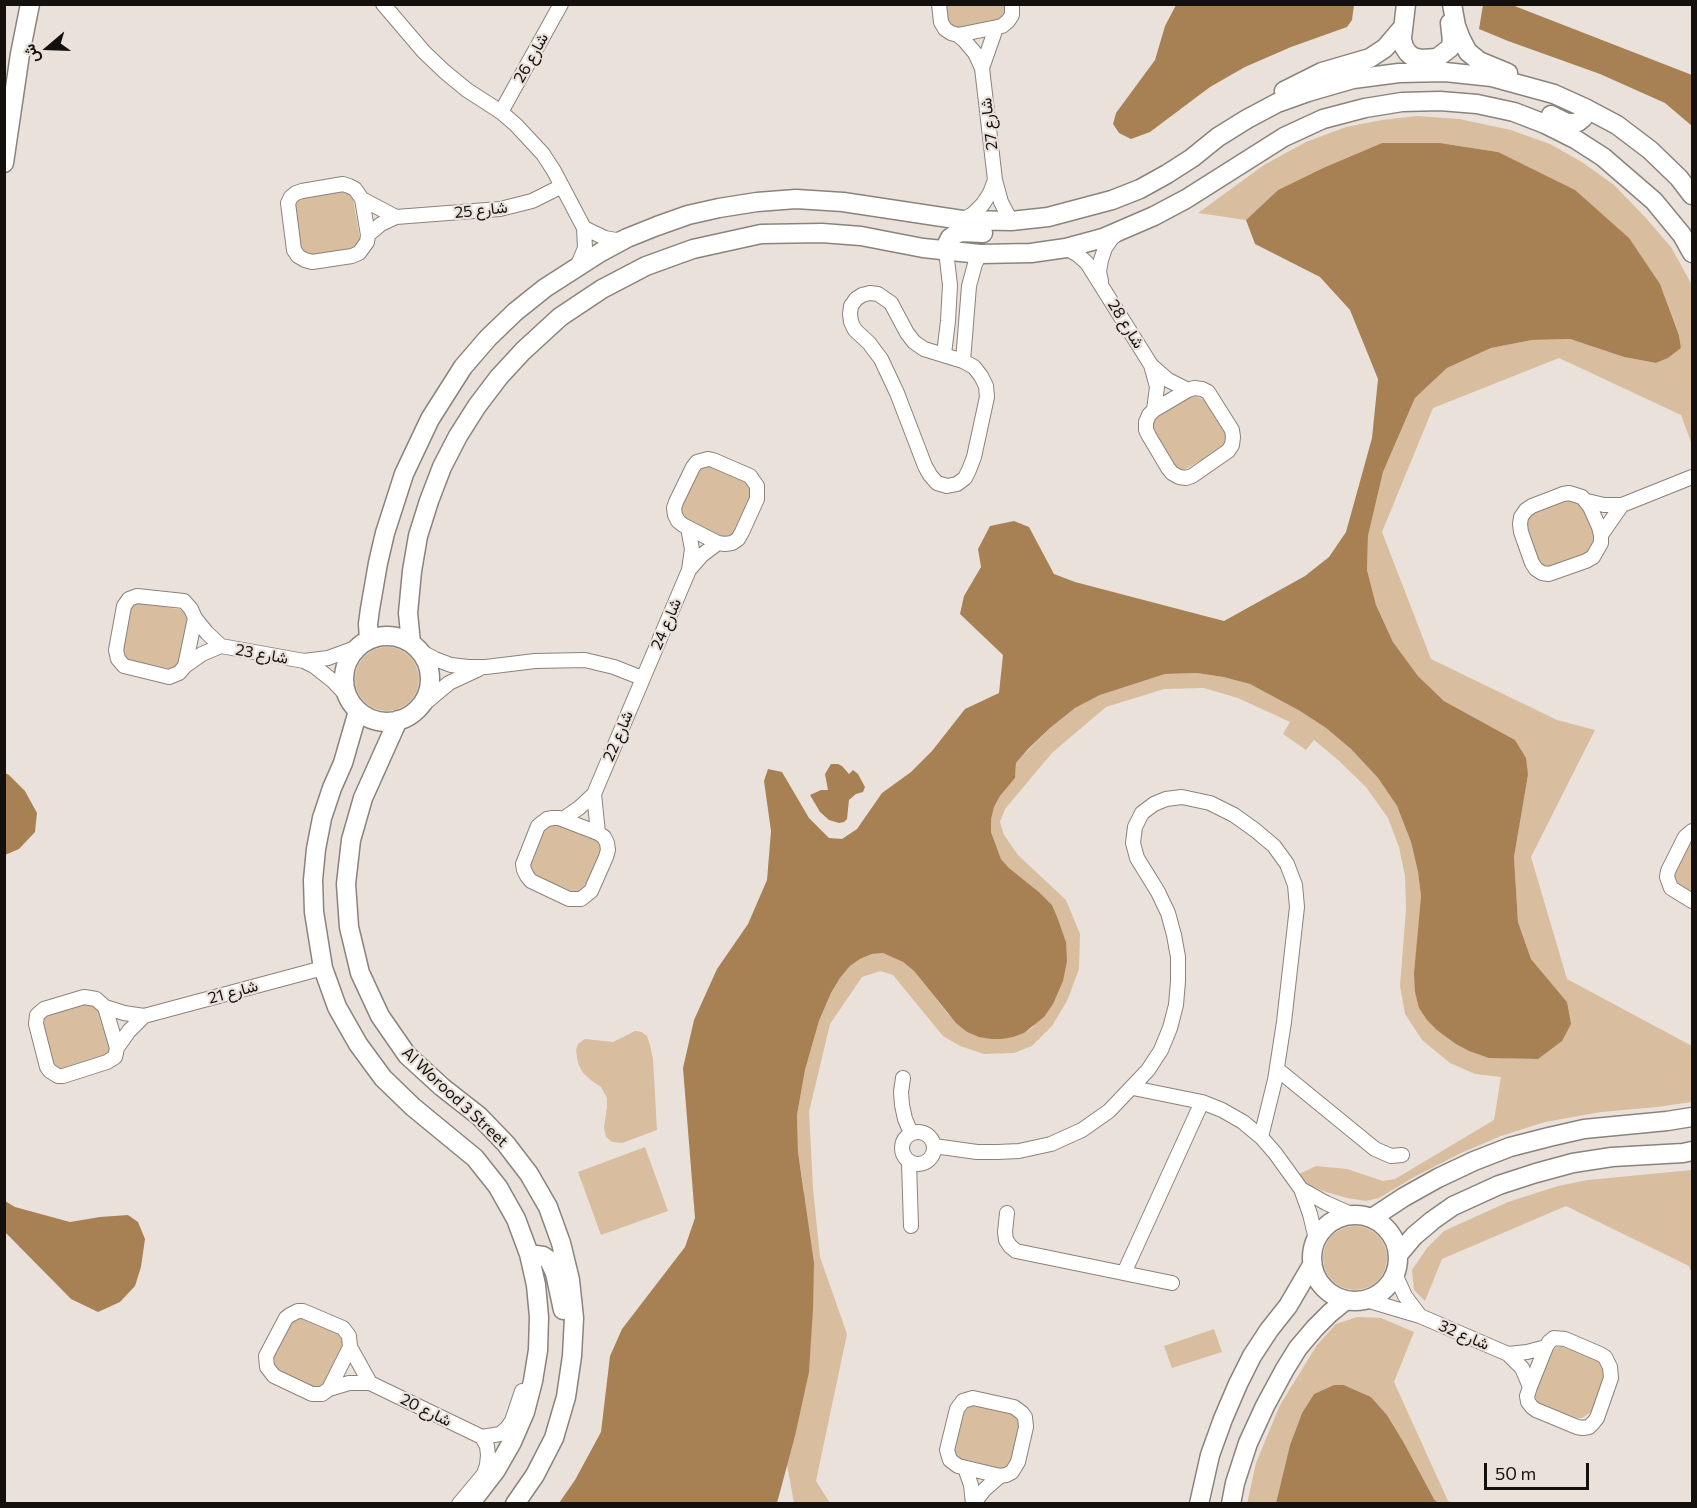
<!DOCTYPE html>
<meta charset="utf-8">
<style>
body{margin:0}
#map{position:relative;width:1697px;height:1508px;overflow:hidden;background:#eae2da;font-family:Commissioner,Vazirmatn,sans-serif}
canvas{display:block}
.frame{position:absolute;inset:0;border:6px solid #13100d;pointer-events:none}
.north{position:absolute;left:18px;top:18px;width:60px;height:60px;-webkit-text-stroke:4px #eae2da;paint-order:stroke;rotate:251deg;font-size:16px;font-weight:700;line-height:24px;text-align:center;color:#13100d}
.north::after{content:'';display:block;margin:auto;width:21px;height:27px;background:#13100d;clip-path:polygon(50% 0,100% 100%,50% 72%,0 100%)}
.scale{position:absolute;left:1484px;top:1463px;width:105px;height:27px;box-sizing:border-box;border:3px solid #13100d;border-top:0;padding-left:8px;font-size:18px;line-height:21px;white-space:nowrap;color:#13100d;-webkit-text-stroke:4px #eae2da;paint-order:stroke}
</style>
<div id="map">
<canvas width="1697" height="1508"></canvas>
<div class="frame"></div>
<div class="north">ش</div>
<div class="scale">50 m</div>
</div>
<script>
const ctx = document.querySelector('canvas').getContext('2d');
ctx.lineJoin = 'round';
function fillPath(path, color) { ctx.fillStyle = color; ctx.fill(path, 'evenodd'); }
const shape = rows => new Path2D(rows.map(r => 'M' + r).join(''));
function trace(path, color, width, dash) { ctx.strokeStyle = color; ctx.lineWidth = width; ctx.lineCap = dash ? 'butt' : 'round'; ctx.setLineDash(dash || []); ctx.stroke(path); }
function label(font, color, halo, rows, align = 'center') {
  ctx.font = font + ' Commissioner,Vazirmatn,sans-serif'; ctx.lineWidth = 4.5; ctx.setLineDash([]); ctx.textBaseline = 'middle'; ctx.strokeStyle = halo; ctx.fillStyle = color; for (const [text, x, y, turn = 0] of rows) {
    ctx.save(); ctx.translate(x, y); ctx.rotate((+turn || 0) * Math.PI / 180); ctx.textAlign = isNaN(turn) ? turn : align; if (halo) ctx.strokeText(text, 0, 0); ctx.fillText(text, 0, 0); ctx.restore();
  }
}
fillPath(shape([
 [946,5,1007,5,1006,19,960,28,955,27,950,24,947,18],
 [1417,116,1459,119,1511,130,1550,144,1582,162,1614,185,1645,217,1671,247,1692,285,1692,445,1681,415,1559,358,1433,408,1382,532,1431,659,1557,720,1595,730,1531,857,1567,979,1692,1046,1692,1102,1657,1107,1601,1112,1545,1122,1501,1136,1461,1153,1414,1177,1379,1198,1366,1201,1347,1198,1323,1191,1306,1184,1299,1174,1316,1166,1347,1169,1383,1181,1395,1179,1494,1120,1501,1077,1475,1074,1450,1063,1422,1040,1405,1014,1400,986,1406,910,1405,876,1399,847,1388,818,1366,787,1337,759,1314,740,1306,750,1283,734,1290,722,1238,698,1204,688,1164,689,1106,707,1052,753,1005,809,1000,822,1004,835,1018,855,1066,900,1080,934,1079,969,1067,1001,1052,1026,1032,1046,1014,1053,984,1054,960,1046,943,1036,893,975,880,971,862,977,830,1024,809,1112,813,1188,820,1257,847,1334,816,1481,830,1503,794,1503,787,1465,795,1436,804,1191,798,1152,797,1115,805,1070,819,1021,831,993,840,978,850,966,860,959,872,954,883,953,903,962,914,971,948,1014,967,1032,991,1039,1002,1039,1024,1033,1033,1027,1066,942,1058,919,1052,905,1039,892,1009,868,1001,859,991,832,991,820,994,807,1000,796,1015,778,1016,763,1030,748,1050,728,1075,708,1100,695,1165,674,1197,673,1223,677,1250,684,1300,711,1326,728,1351,749,1378,778,1397,806,1411,842,1418,872,1421,896,1419,921,1438,1031,1469,1051,1502,1058,1538,1059,1567,1002,1531,959,1518,922,1514,857,1528,775,1515,740,1444,701,1418,676,1393,642,1376,605,1367,570,1368,536,1383,472,1415,398,1447,368,1491,348,1532,340,1570,339,1624,357,1656,363,1668,358,1681,348,1679,334,1660,284,1498,152,1440,143,1382,143,1323,168,1278,190,1246,220,1198,213,1264,165,1306,142,1346,127,1382,120],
 [340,190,346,191,353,199,360,239,358,244,355,248,349,250,313,256,302,252,299,247,294,203,297,198],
 [1195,396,1205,400,1226,435,1227,440,1225,445,1221,449,1184,470,1178,469,1174,465,1153,431,1152,426,1153,421,1158,417,1190,397],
 [705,465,746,482,752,491,751,496,735,533,731,537,726,538,720,537,683,519,680,507,700,467],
 [1570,498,1583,505,1597,541,1594,551,1552,569,1542,566,1539,561,1526,521,1533,511],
 [138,601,181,610,189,617,181,662,173,669,132,661,127,659,123,653,123,647,131,609],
 '355 679a32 32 0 1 1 64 0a32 32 0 1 1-64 0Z',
 [555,820,600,841,602,851,586,888,577,893,537,877,533,874,530,868,531,862,547,826],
 [1692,838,1692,893,1677,884,1674,878,1675,872],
 [86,1000,100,1008,112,1047,108,1056,62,1070,57,1067,53,1062,42,1025,44,1015],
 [635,1031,642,1032,647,1036,650,1045,653,1059,657,1130,622,1143,612,1142,606,1137,604,1127,607,1107,607,1098,601,1087,592,1081,583,1073,578,1063,576,1050,578,1044,585,1039,613,1042],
 [645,1147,668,1211,601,1235,578,1172],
 [1692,1170,1692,1274,1689,1266,1566,1206,1442,1259,1425,1301,1414,1290,1412,1270,1427,1248,1444,1231,1508,1202,1558,1186,1588,1180],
 '1323 1258a32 32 0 1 1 64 0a32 32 0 1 1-64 0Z',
 [305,1316,340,1334,344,1343,326,1385,321,1388,311,1387,278,1370,274,1367,272,1361,272,1355,291,1320],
 [1357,1317,1381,1318,1414,1332,1394,1382,1448,1501,1453,1503,1438,1503,1434,1499,1404,1443,1387,1415,1371,1397,1344,1385,1334,1385,1314,1394,1302,1413,1290,1445,1276,1503,1247,1504,1256,1463,1280,1405,1317,1345,1336,1324],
 [1214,1329,1222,1352,1172,1368,1164,1346],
 [1557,1347,1563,1347,1600,1362,1603,1365,1604,1376,1591,1412,1582,1418,1577,1418,1539,1403,1536,1399,1534,1394,1551,1350],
 [970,1404,1014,1412,1021,1421,1009,1467,998,1471,956,1458,953,1448,962,1410]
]), '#d8bd9e');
fillPath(shape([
 [1176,5,1176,4,1354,5,1352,20,1347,27,1291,47,1245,67,1210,87,1150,132,1131,139,1119,133,1113,124,1116,113,1155,60,1165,26],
 [1483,5,1512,5,1692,75,1692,126,1665,103,1600,74,1508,41,1479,29],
 [1382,143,1440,143,1498,152,1575,190,1629,238,1660,284,1679,335,1681,348,1668,358,1656,363,1624,357,1570,339,1532,340,1491,348,1447,368,1415,398,1383,472,1368,536,1367,570,1376,605,1393,642,1418,676,1444,701,1515,740,1526,758,1528,775,1514,857,1518,922,1531,959,1567,1002,1571,1024,1562,1041,1538,1059,1489,1058,1469,1051,1456,1044,1438,1031,1427,1020,1419,1008,1415,992,1414,974,1421,896,1418,872,1411,842,1397,806,1378,778,1351,749,1326,728,1300,711,1250,684,1223,677,1197,673,1165,674,1100,695,1075,708,1050,728,1029,748,1016,763,1015,778,1000,796,994,807,991,820,991,832,1001,859,1009,868,1039,892,1052,905,1058,919,1066,942,1067,961,1063,981,1053,1004,1044,1017,1024,1033,1013,1037,1002,1039,991,1039,979,1037,967,1032,956,1023,914,971,903,962,883,953,872,954,860,959,850,966,840,978,831,993,819,1021,805,1070,797,1115,798,1152,814,1263,813,1309,809,1372,795,1436,777,1503,559,1503,575,1480,601,1432,610,1356,622,1329,685,1247,695,1218,683,1068,694,1020,717,969,748,924,767,880,771,831,764,781,768,769,782,772,809,818,829,838,842,839,857,829,882,793,911,772,932,751,965,709,999,693,1003,655,960,614,964,596,981,567,978,549,990,526,1014,521,1029,527,1054,574,1075,582,1224,621,1305,576,1329,557,1346,532,1372,438,1378,379,1350,310,1320,277,1255,244,1246,220,1278,190,1323,168],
 [831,764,838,764,842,766,849,774,853,770,858,774,865,787,863,792,856,794,849,800,847,819,844,822,839,823,829,820,820,812,810,795,821,790,828,790,825,774],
 [5,773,9,775,25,791,37,813,35,832,19,849,5,855],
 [5,1201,15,1207,70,1222,100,1217,128,1215,138,1222,145,1239,141,1267,135,1286,120,1302,98,1312,71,1299,5,1232],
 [1334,1385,1344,1385,1371,1397,1387,1415,1404,1443,1434,1499,1438,1503,1276,1503,1290,1445,1302,1413,1314,1394]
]), '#a78154');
const street = shape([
 [383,4,424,52,445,72,467,90,501,112,516,125,543,154,554,171,584,228,585,248,577,267],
 [939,4,941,22,945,29,951,33,958,35,1002,26,1008,21,1012,15,1012,4],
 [958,35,964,40,975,53,982,68,995,180,1001,202,1011,221],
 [982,68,996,28],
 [501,112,561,4],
 [362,199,396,217],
 [962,220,973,214,983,204,990,193,995,180],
 [584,228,605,238,616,240,624,239],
 [368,235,362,199,355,189,349,186,343,184,302,191,296,193,291,197,288,203,294,250,298,256,305,260,312,262,352,256,359,253,367,242,368,235,381,224,396,217,500,209,532,201,562,186],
 [1066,248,1078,255,1087,263,1151,365,1157,387,1154,410],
 [1101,281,1099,272,1101,260,1105,248,1112,238,1117,234],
 [870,293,878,294,891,303,907,333,914,342,924,349,963,361,974,367,981,376,986,386,987,397,974,457,969,470,965,478,957,484,947,486,937,483,930,475,925,466,897,393,881,359,869,343,855,330,851,322,850,314,851,306,856,299,862,295,870,293],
 [944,354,948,321,950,285,946,251],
 [963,361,969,286,975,264,980,254],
 [1152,366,1168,380,1188,390],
 [1194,388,1202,389,1208,392,1232,430,1233,437,1232,445,1228,451,1192,476,1186,478,1179,477,1172,473,1168,468,1149,436,1146,430,1146,422,1149,415,1154,410,1188,390,1194,388],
 [708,459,713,460,750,476,757,486,757,499,742,532,738,539,732,543,725,544,718,543,683,525,678,521,675,515,674,508,676,502,693,467,697,462,708,459],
 [1569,493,1582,497,1590,507,1599,527,1601,535,1601,543,1593,557,1586,561,1549,574,1542,573,1536,569,1532,563,1521,532,1520,524,1521,517,1526,510,1532,506,1563,494,1569,493],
 [1587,501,1604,505,1622,505,1692,477],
 [1601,535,1622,505],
 [689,570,702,555,718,543],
 [137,596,184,601,191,609,195,618,185,666,179,673,169,677,124,666,118,659,116,650,124,606,129,599,137,596],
 [195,618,207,633,221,646],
 [420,651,435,659,451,665,468,667,486,667,535,661,585,660,614,667,642,678],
 [304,661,314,666,333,681,349,698],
 [185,666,202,654,221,646,304,661,328,658,358,647],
 [419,708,449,683,479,669],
 [594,794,598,833],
 [553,818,559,818,598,833,604,837,607,843,608,850,606,857,591,891,581,899,569,899,531,881,527,876,524,870,523,864,538,826,547,819,553,818],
 [563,819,579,808,594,794,689,570,692,549,688,528],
 [1692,831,1685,837,1668,871,1667,877,1671,888,1692,901],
 [84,997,96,999,105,1007,117,1048,116,1053,115,1057,107,1062,63,1076,58,1076,50,1071,47,1067,36,1024,37,1015,44,1009,84,997],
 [105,1007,124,1013,144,1016,323,968],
 [117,1048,129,1031,144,1016],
 [1277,1069,1375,1149,1391,1156,1402,1155],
 [903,1078,901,1092,902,1105,905,1119,911,1133],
 [1133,1088,1202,1102,1222,1110,1243,1122,1261,1137,1275,1153,1301,1189,1310,1214,1316,1239],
 '902 1148a16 16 0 1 1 32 0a16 16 0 1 1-32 0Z',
 [934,1146,977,1152,998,1152,1019,1151,1051,1144,1082,1130,1109,1111,1148,1070,1161,1050,1170,1028,1176,1005,1178,981,1178,957,1174,935,1168,913,1158,892,1137,858,1133,843,1135,827,1142,813,1154,804,1166,799,1182,797,1210,803,1234,815,1255,830,1274,846,1287,864,1295,885,1297,907,1284,1022,1275,1080,1261,1137],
 [909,1162,911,1226],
 [1301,1189,1326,1203,1353,1215],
 [1007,1213,1005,1232,1006,1240,1010,1246,1016,1251,1172,1283],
 [1124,1273,1202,1102],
 [1395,1274,1405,1296,1420,1316],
 [1366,1300,1420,1316,1508,1354,1522,1368,1530,1387],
 [298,1311,303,1311,343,1328,349,1336,350,1347,329,1389,322,1394,312,1394,274,1376,267,1367,266,1356,286,1318,290,1315,298,1311],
 [1554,1338,1565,1339,1600,1354,1605,1357,1610,1367,1611,1378,1597,1418,1593,1423,1589,1427,1583,1428,1577,1427,1536,1410,1532,1407,1528,1402,1527,1396,1530,1387,1546,1347,1549,1342,1554,1338],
 [350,1347,370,1383],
 [1508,1354,1527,1352,1546,1347],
 [329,1389,349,1383,370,1383,482,1437,500,1434,507,1428,512,1421,522,1391],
 [973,1398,1014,1407,1022,1413,1025,1417,1026,1427,1018,1462,1012,1472,1006,1475,1000,1476,958,1466,950,1460,947,1450,957,1409,963,1401,973,1398],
 [965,1468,971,1485,973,1504],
 [459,1504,484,1474,487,1465,488,1455,487,1446,482,1437],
 [973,1504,985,1489,1000,1476]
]);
const secondary = shape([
 [1452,4,1456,26,1461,39,1468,52,1479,61,1508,73],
 [1402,38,1406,4],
 [1402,40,1404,47,1408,53,1413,57,1421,59,1437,58,1450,48,1452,41,1450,23],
 [1284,91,1322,72,1370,58,1385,48,1403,27],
 [1551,115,1567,123,1573,123,1578,122,1583,118,1585,108],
 [4,163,20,54,30,4],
 [946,251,947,244,950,238,956,234,962,232,983,233],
 '344 679a43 43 0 1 1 86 0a43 43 0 1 1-86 0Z',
 [369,640,368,624,370,609,378,563,385,533,404,474,430,419,463,367,488,338,515,312,545,288,601,252,627,238,657,226,688,215,719,208,757,202,796,199,843,202,962,220,1011,221,1048,217,1112,200,1140,189,1167,174,1192,158,1218,137,1247,119,1277,103,1308,92,1353,79,1399,73,1445,72,1492,77,1554,94,1585,108,1617,125,1650,150,1679,178,1692,195],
 [411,643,408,613,412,571,418,536,429,501,442,467,458,436,477,406,499,377,523,351,560,317,602,289,646,266,693,249,761,234,822,233,861,236,923,248,980,254,1031,253,1066,248,1103,238,1154,216,1186,199,1284,137,1323,119,1365,108,1402,102,1440,101,1477,104,1514,112,1545,124,1575,139,1603,157,1654,201,1682,235,1692,253],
 [358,711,343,763,332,788,322,818,316,849,313,880,314,912,323,968,337,1007,358,1044,383,1078,413,1107,475,1158,498,1187,516,1219,529,1254,536,1285,539,1317,538,1350,533,1381,525,1412,512,1442,496,1470,470,1504],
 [398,720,363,798,351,840,346,884,349,927,360,973,380,1016,407,1055,442,1087,479,1116,506,1144,529,1174,548,1207,561,1243,570,1280,574,1318,572,1356,566,1397,554,1438,535,1475,515,1504],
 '1312 1258a43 43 0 1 1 86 0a43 43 0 1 1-86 0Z',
 [1372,1218,1404,1197,1438,1178,1474,1161,1510,1147,1549,1137,1584,1129,1667,1121,1692,1117],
 [529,1254,543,1256,549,1260,555,1273,563,1310],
 [1398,1255,1414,1236,1433,1220,1453,1206,1499,1185,1536,1173,1573,1163,1612,1157,1683,1153,1692,1151],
 [1199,1504,1210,1455,1223,1419,1238,1384,1252,1356,1269,1330,1288,1306,1312,1265],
 [1231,1504,1235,1483,1248,1443,1265,1406,1285,1369,1298,1348,1315,1328,1330,1313,1346,1300]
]);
trace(street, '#8a837b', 16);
trace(secondary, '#8a837b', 21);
trace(street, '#fff', 14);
trace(secondary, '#fff', 18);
label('16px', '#13100d', '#eae2da', [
 ["شارع 26",531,58,-61],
 ["شارع 27",989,124,-97],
 ["شارع 25",481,210,-6],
 ["شارع 28",1126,324,58],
 ["شارع 24",666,624,-67],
 ["شارع 23",262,654,10],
 ["شارع 22",618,736,-67],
 ["شارع 21",233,992,-15],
 ["Al Worood 3 Street",455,1097,43],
 ["شارع 32",1464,1335,23],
 ["شارع 20",426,1410,26]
]);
</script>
